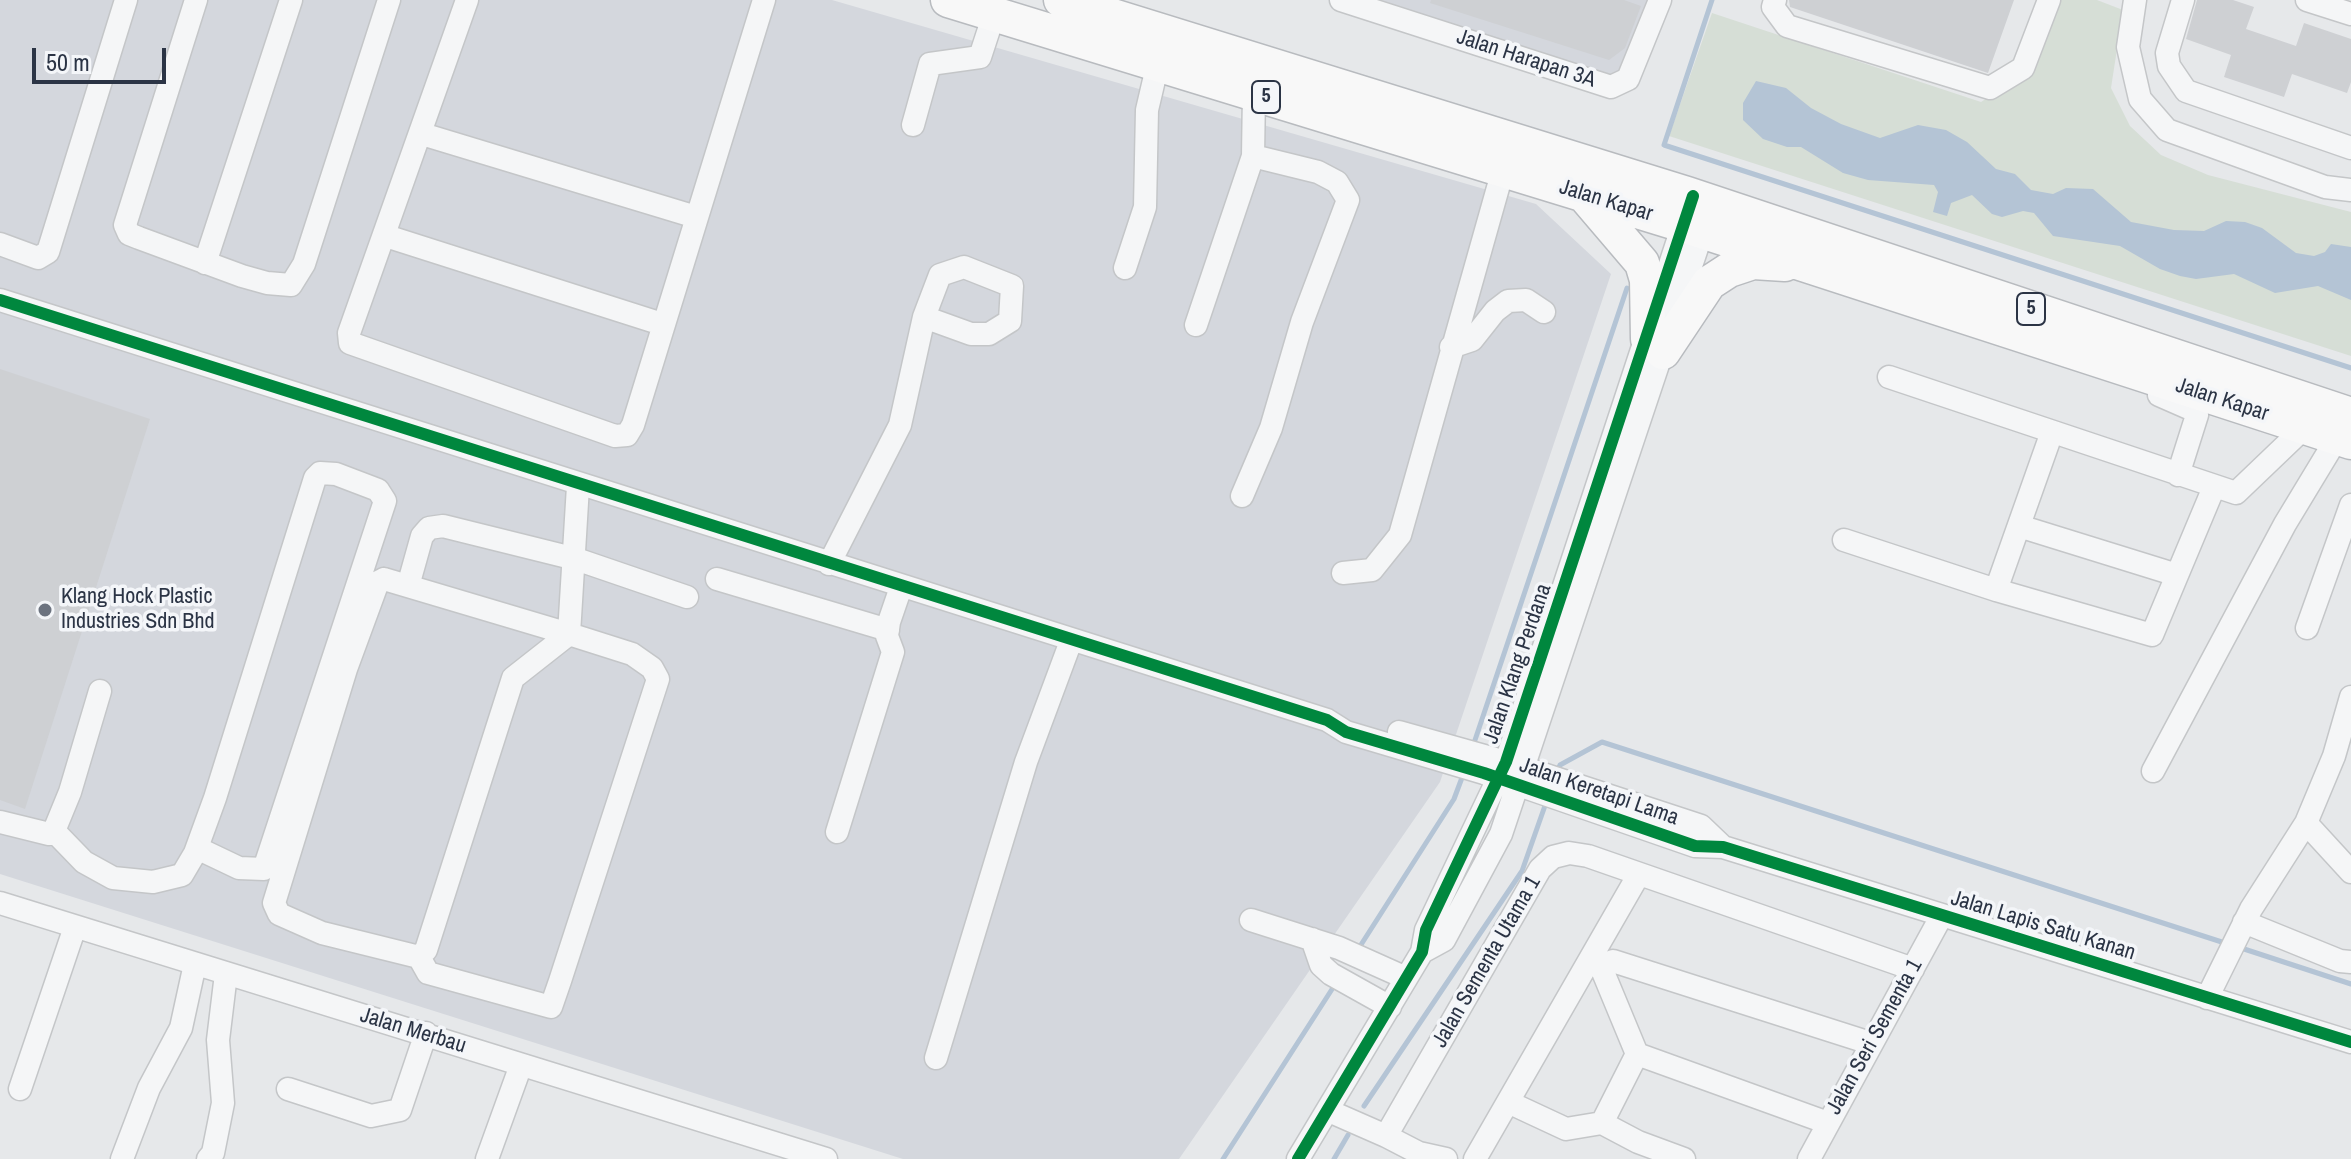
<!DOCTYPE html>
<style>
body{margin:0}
#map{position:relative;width:2351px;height:1159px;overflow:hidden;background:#e6e8ea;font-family:"Archivo Narrow",sans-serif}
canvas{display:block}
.scale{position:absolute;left:32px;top:48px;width:134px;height:36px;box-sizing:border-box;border:4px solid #2b3445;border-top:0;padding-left:10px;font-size:24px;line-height:28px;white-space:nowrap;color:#2b3445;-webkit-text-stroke:6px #f4f6f9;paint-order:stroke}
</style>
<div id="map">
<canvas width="2351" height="1159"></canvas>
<div class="scale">50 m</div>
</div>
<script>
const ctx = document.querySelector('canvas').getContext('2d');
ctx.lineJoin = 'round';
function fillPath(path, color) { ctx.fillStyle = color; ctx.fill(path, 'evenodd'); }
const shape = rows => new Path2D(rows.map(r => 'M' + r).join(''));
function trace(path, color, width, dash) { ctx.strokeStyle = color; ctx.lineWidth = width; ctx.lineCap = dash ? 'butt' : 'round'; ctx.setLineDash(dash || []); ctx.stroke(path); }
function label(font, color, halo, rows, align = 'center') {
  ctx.font = font + ' "Archivo Narrow",sans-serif'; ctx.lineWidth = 7; ctx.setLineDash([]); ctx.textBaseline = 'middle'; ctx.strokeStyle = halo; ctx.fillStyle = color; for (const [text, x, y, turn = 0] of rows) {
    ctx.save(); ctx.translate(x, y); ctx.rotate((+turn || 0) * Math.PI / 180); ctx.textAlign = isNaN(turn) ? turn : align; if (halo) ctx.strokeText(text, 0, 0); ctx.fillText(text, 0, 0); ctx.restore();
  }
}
fillPath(shape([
 [0,0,832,0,1536,204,1611,274,1440,782,1179,1159,903,1159,0,874],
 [1362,0,1653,0,1623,73,1612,79]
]), '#d4d7dd');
fillPath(shape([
 [2059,0,2097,0,2123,10,2111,88,2130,126,2161,155,2208,175,2351,212,2351,356,1669,136,1712,13,1981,102,2033,68]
]), '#d6ded6');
fillPath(shape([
 [1756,81,1786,88,1811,108,1841,124,1880,138,1918,125,1946,130,1967,142,1996,169,2015,174,2031,190,2053,194,2066,188,2093,189,2131,222,2174,230,2204,231,2226,221,2245,222,2262,228,2296,253,2314,256,2325,252,2331,244,2351,247,2351,300,2318,286,2275,293,2234,274,2196,279,2180,276,2160,269,2120,246,2053,236,2034,213,2023,211,2002,217,1992,214,1972,195,1951,203,1947,216,1933,212,1938,192,1934,185,1868,180,1843,173,1801,147,1787,147,1763,139,1743,120,1743,103]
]), '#b4c4d5');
trace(shape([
 [1712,0,1664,145,2351,368],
 [1473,746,1627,288],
 [1557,772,1560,765,1602,742,2228,944],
 [2238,947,2351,984],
 [1357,951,1454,799,1463,775],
 [1364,1106,1522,871,1547,800],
 [1223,1159,1336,983],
 [1334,1159,1348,1135]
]), '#b4c4d5', 5);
fillPath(shape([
 [1431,0,1624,0,1641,6,1625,48,1609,60,1430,3],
 [1789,0,2014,0,1988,73,1790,7],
 [2197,0,2233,0,2254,7,2246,29,2296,46,2304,23,2351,39,2351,82,2347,93,2292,74,2284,97,2224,77,2231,55,2186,39],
 [0,369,150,419,25,809,0,800]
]), '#ced0d3');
const minor = shape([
 [196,0,125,225,129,234,139,238,242,276,267,283,291,285,304,264,389,0],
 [467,0,349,333,350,343,615,436,627,435,633,425,764,0],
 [1341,0,1611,87,1628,79,1660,0],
 [1775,0,1773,7,1787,26,1990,88,2023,68,2049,0],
 [2135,0,2128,47,2140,99,2167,130,2325,187,2351,190],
 [2183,0,2167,53,2169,66,2186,91,2351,148],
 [2307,0,2351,14],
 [913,125,930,64,980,57,994,14],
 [422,134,696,217],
 [386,236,662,324],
 [0,244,38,258,48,252,126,0],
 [205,263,291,0],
 [1125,268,1145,207,1147,110,1158,63],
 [0,300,1327,720,1346,732,1484,773,1695,846,1723,847,2351,1042],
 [1196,325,1253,156,1254,93],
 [1451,347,1472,340,1495,311,1508,301,1526,300,1544,312],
 [1889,377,2236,493,2305,427],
 [2159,395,2191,409,2197,415,2178,475],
 [2052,432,1996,590,2152,635,2214,487],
 [1242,496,1271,428,1302,322,1348,200,1337,182,1318,172,1253,156],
 [2019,526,2177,575],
 [1844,540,1996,590],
 [829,564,900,425,924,317,940,275,964,267,1012,286,1010,321,989,334,971,334,924,317],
 [1343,573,1372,570,1400,535,1503,170],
 [384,579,569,634,513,678,426,950,419,957,322,933,279,914,274,903,346,669,378,582,384,579],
 [717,579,888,630],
 [408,586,422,536,429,528,443,526,576,559,687,597],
 [2307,628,2351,505],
 [1399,732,1506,762,1701,826,1723,847],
 [2153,771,2285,524,2337,438],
 [0,822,49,834,54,831,70,792,100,691],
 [2306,823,2351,872],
 [54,831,84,862,113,878,153,882,182,875,195,853,215,798,315,478,320,473,336,474,378,490,385,501,264,869,239,868,197,848],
 [837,832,893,652,887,636,889,622,901,587],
 [0,903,826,1159],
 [1251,920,1339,948,1406,978],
 [2244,922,2340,961,2351,962],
 [1312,939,1321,965,1331,974,1390,1007],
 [1422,952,1444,940,1501,834,1707,218],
 [419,957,428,973,551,1007,560,981,658,679,652,668,632,654,569,634,578,486],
 [2207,998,2251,909,2306,823,2334,756,2351,697],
 [1637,1054,1603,972,1605,964,1613,961,1870,1043],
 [936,1058,1026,762,1071,641],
 [20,1089,75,927],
 [288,1089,371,1116,400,1110,426,1033],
 [1508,1102,1566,1129,1602,1123],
 [1329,1111,1386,1136,1540,869,1553,857,1569,853,1588,856,1913,969],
 [1386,1136,1419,1153,1446,1159],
 [122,1159,149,1088,181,1028,195,964],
 [208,1159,213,1153,223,1103,218,1040,226,974],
 [487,1159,521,1065],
 [1298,1159,1422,952,1426,930,1506,762,1687,213],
 [1475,1159,1639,874],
 [1684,1159,1638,1142,1602,1123,1637,1054,1828,1123],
 [1809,1159,1942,915]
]);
const highway = shape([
 [948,0,1683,225,2351,442],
 [1061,0,1687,194,2351,415],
 [1584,195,1642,263,1647,280,1648,339],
 [1663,352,1709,283,1729,270,1753,262,1785,264]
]);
trace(minor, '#c4c6c8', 25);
trace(highway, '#b8bbbf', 37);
trace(minor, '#f5f6f7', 22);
trace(highway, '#f8f8f8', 34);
trace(shape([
 [0,300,1327,720,1346,732,1484,773,1695,846,1723,847,2351,1042],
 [1298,1159,1422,952,1426,930,1506,762,1693,196]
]), '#00873e', 12);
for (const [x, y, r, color] of [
 [45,610,8,"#6c737f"]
]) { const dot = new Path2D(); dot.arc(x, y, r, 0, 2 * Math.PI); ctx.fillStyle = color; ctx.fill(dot); trace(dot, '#f4f6f9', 3); }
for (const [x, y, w] of [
 [1266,97,28],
 [2031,309,28]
]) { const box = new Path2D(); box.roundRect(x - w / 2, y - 16, w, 32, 6); ctx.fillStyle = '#f4f6f9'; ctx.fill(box); trace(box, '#2b3445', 2); }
label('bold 20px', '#2b3445', null, [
 ["5",1266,97],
 ["5",2031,309]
]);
label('22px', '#2b3445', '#f4f6f9', [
 ["Jalan Harapan 3A",1526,59,18],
 ["Jalan Kapar",1606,201,17],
 ["Jalan Kapar",2222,400,18],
 ["Jalan Klang Perdana",1518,664,-71],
 ["Jalan Keretapi Lama",1599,792,19],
 ["Jalan Lapis Satu Kanan",2043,926,17],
 ["Jalan Sementa Utama 1",1487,962,-60],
 ["Jalan Merbau",413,1031,17],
 ["Jalan Seri Sementa 1",1875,1037,-61]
]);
label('22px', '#2b3445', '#f4f6f9', [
 ["Klang Hock Plastic",61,597],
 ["Industries Sdn Bhd",61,622]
], 'left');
</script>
